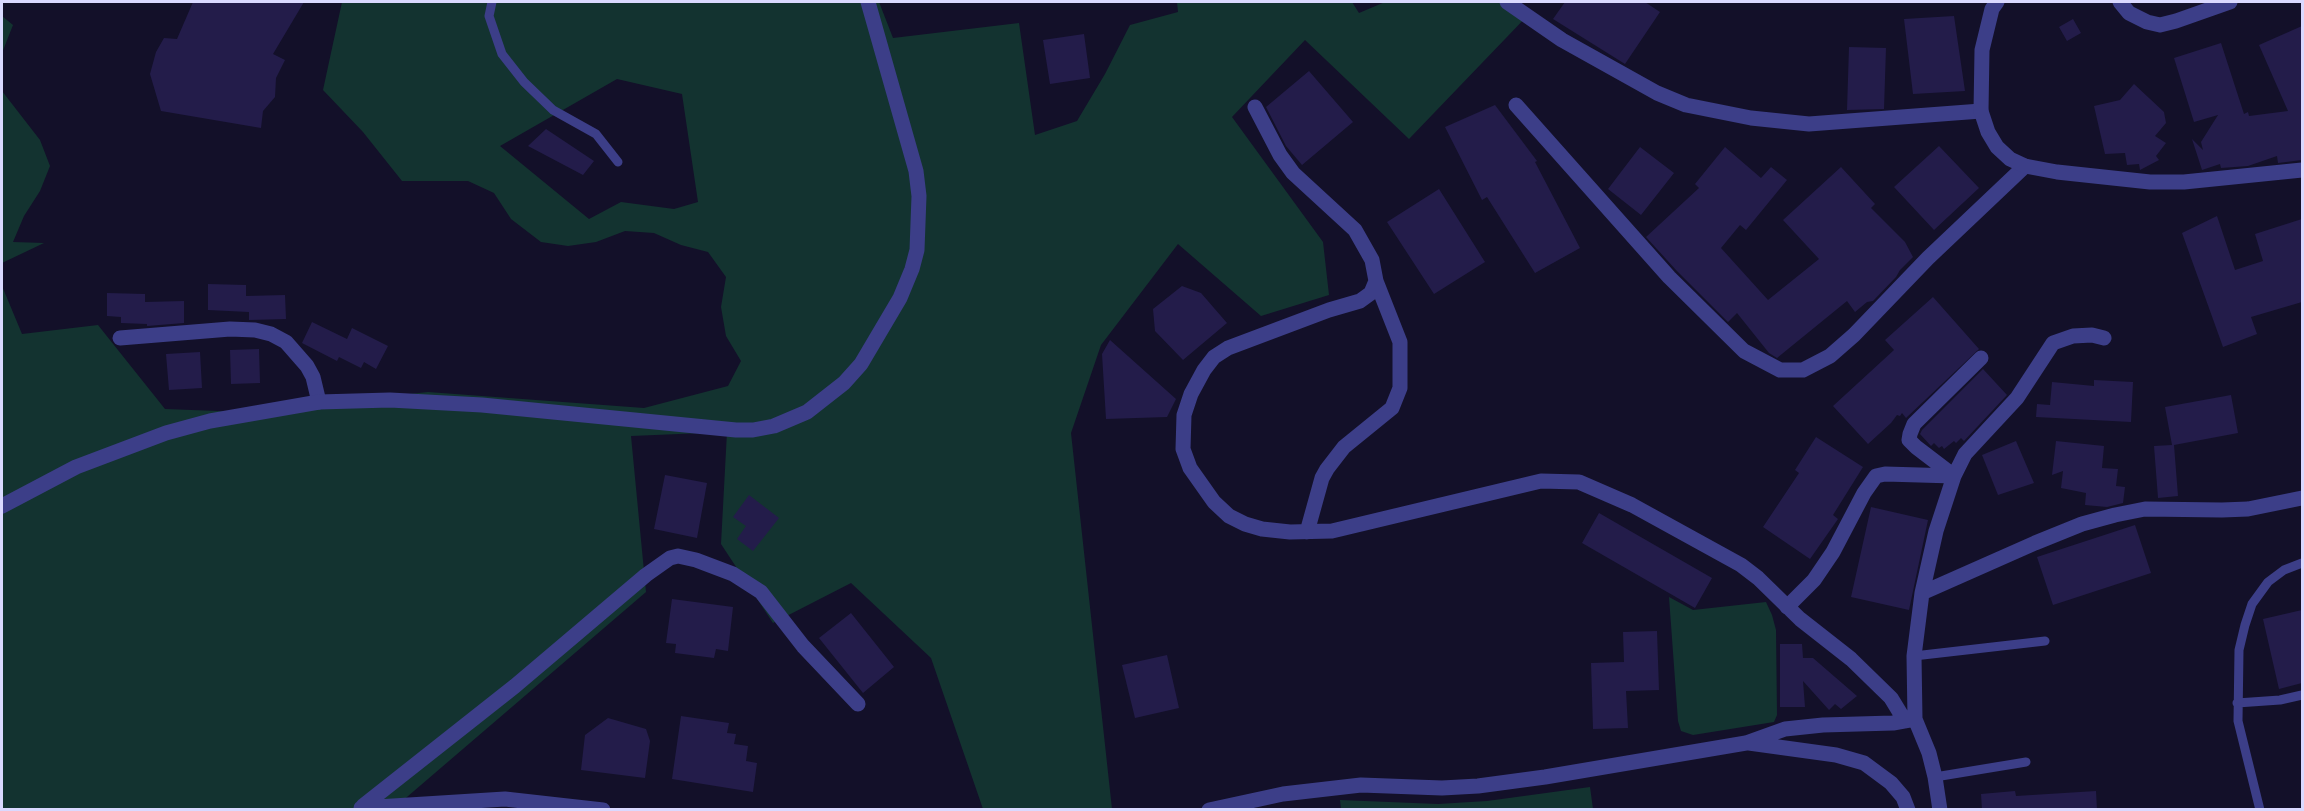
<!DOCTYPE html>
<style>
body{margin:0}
#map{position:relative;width:2304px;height:811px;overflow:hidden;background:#131029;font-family:Ubuntu,sans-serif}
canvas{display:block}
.frame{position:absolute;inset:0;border:3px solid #dad9ff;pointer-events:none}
</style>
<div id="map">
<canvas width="2304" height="811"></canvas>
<div class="frame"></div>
</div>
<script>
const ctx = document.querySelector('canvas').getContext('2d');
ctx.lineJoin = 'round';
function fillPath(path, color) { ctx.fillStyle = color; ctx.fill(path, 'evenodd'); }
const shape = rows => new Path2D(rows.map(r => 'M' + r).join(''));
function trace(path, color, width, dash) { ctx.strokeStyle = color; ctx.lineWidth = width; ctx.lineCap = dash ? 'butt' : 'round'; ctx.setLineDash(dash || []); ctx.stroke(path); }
fillPath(shape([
 [342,2,879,2,893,38,1019,23,1035,135,1077,121,1105,74,1130,25,1178,12,1177,2,1352,2,1359,13,1385,2,1514,2,1530,13,1409,139,1305,40,1232,117,1323,242,1329,295,1261,316,1178,244,1101,345,1071,433,1112,809,983,809,931,658,851,583,773,623,721,544,727,432,631,436,646,592,393,809,2,809,2,286,22,334,98,325,165,409,245,412,428,392,644,408,728,386,741,361,726,336,721,307,726,277,708,252,681,245,654,233,625,231,596,242,568,246,541,242,511,219,494,193,468,181,402,181,363,132,323,90],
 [617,79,682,94,698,202,674,209,621,202,589,219,500,146],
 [2,16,13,25,2,53],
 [2,91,40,140,50,166,40,191,24,216,13,242,44,243,2,263],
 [1669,597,1693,610,1766,602,1772,615,1776,630,1777,715,1774,722,1693,735,1681,731,1678,721],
 [1590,787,1593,809,1341,809,1340,800,1438,804,1487,801]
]), '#133330');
fillPath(shape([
 [193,2,304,2,273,54,285,60,276,78,275,97,263,111,261,128,161,111,150,74,156,52,164,38,177,39],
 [1565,2,1645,2,1660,12,1625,64,1553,19],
 [1954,16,1965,91,1913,94,1904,19],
 [2073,19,2081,33,2067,41,2059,27],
 [2302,26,2302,160,2278,163,2277,156,2248,166,2221,168,2220,164,2202,170,2192,139,2203,150,2201,142,2218,115,2194,122,2174,58,2221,43,2244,114,2248,112,2249,116,2288,111,2259,45],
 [1084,34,1090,78,1050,84,1043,40],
 [1849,47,1886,48,1884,109,1847,110],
 [1309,71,1353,122,1302,165,1286,146,1266,107],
 [2134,84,2164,112,2166,123,2155,136,2166,143,2156,156,2159,160,2140,170,2139,164,2127,165,2125,153,2105,154,2094,106,2120,100],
 [1495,105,1537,161,1535,162,1580,248,1535,273,1487,197,1482,200,1445,127],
 [546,129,594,161,583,175,528,146],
 [1939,146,1979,188,1934,230,1894,187],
 [1640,147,1674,173,1641,215,1608,189],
 [1725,147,1761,178,1771,167,1787,180,1746,230,1740,225,1721,248,1768,300,1819,259,1783,220,1841,167,1875,204,1871,208,1905,242,1913,257,1900,270,1896,277,1873,301,1867,302,1855,312,1847,301,1777,358,1769,353,1737,313,1728,322,1676,270,1646,237,1699,188,1695,184],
 [1439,189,1485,262,1434,294,1387,222],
 [2217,216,2235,270,2263,261,2255,234,2302,219,2302,302,2251,317,2257,334,2223,347,2182,233],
 [208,284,246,285,246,296,285,295,286,319,249,320,249,312,208,310],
 [1182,286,1201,293,1227,323,1183,360,1155,331,1153,309],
 [107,293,145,294,145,302,184,301,184,323,147,326,147,324,121,323,121,317,107,316],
 [1933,297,1979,349,1906,418,1902,413,1900,416,1897,415,1891,423,1868,444,1833,406,1894,350,1885,340],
 [312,322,347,339,352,328,388,346,376,369,364,362,361,368,339,357,337,361,302,343],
 [1110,340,1176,399,1167,417,1106,419,1102,354],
 [259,349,260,383,231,384,230,350],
 [200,352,202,388,169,390,166,354],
 [1983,369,2007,395,1964,441,1961,438,1956,443,1954,441,1944,449,1942,446,1939,448,1934,443,1931,446,1920,434,1922,430],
 [2094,380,2133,382,2131,422,2036,417,2037,404,2050,405,2052,382,2094,386],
 [2231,395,2238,433,2174,445,2178,496,2158,498,2154,446,2172,445,2165,407],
 [1816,437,1863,467,1833,515,1838,519,1810,559,1763,527,1799,473,1795,470],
 [2016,441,2034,483,1998,495,1982,455],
 [2056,441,2104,446,2102,468,2118,469,2116,486,2125,487,2123,503,2107,507,2085,505,2086,493,2061,488,2063,471,2052,475],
 [665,475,707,483,697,538,654,529],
 [749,495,779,518,753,551,737,539,746,526,733,517],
 [1871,507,1928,520,1909,610,1851,597],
 [1599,513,1712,578,1695,608,1582,543],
 [2135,525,2151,573,2053,605,2037,557],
 [672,599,733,607,728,651,716,649,714,658,675,653,676,644,666,643],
 [2302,610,2302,683,2279,689,2263,619],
 [851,613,894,667,863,693,819,638],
 [1657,631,1659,690,1626,691,1628,728,1593,729,1591,663,1624,662,1623,632],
 [1780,644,1802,644,1803,658,1813,658,1857,696,1841,709,1835,704,1829,710,1803,681,1805,707,1780,707],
 [1167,655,1179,708,1135,718,1122,665],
 [681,716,729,723,727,733,736,734,734,744,748,746,746,761,757,763,753,792,672,779],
 [608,718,646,729,650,741,645,778,581,770,585,735],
 [2015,791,2016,796,2096,791,2097,810,1982,810,1981,794]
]), '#231c4a');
trace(shape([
 [492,2,489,16,502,54,524,82,553,110,596,134,618,162],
 [1914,656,2045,641],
 [2237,703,2280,700,2302,695],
 [1935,777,2026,762],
 [2260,810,2238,721,2239,650,2245,625,2252,604,2268,582,2284,570,2302,563]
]), '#3c3e88', 9);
trace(shape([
 [1507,2,1562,40,1657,93,1686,105,1751,118,1809,124,1981,111],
 [2120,2,2129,13,2147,22,2160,25,2176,21,2230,2],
 [1516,105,1669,277,1744,351,1780,370,1803,370,1830,356,1854,335,1928,258,2025,166],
 [1255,107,1280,155,1293,173,1355,230,1372,260,1376,281,1371,293,1360,301,1329,310,1228,348,1214,357,1204,370,1191,394,1184,415,1183,449,1190,468,1214,502,1229,516,1245,524,1262,529,1290,532,1332,531,1541,481,1579,482,1632,505,1741,565,1758,578,1800,619,1851,659,1891,698,1905,721],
 [120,338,230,329,255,330,271,334,286,342,307,366,313,377,319,402],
 [1954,476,1916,447,1909,440,1910,434,1914,424,1981,358],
 [1307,532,1322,478,1327,469,1344,447,1392,408,1400,388,1400,342,1376,281],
 [1922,593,1936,531,1954,476,1965,454,2017,398,2053,343,2073,336,2092,335,2104,338],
 [1787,607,1814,580,1833,552,1864,493,1876,476,1885,474,1954,476],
 [1749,743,1836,755,1864,763,1891,783,1903,797,1908,810],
 [363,806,515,686,646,575,670,558,678,556,696,560,733,574,761,592,803,646,858,704],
 [361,808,505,799,603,810],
 [1209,810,1283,794,1361,785,1442,788,1478,786,1545,777,1746,743,1785,729,1823,725,1893,723,1915,719],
 [1940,810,1935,777,1929,753,1915,719,1914,656,1922,593,2035,543,2082,524,2115,515,2145,509,2222,510,2248,509,2302,498]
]), '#3c3e88', 15);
trace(shape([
 [1997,2,1992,9,1982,50,1981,111,1988,132,1997,147,2010,159,2025,166,2057,172,2150,182,2184,182,2302,170],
 [2,506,76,467,166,433,210,421,319,402,390,400,482,405,736,430,753,430,774,426,807,412,844,383,861,364,900,298,912,269,917,250,919,196,916,171,868,2]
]), '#3c3e88', 15);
</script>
